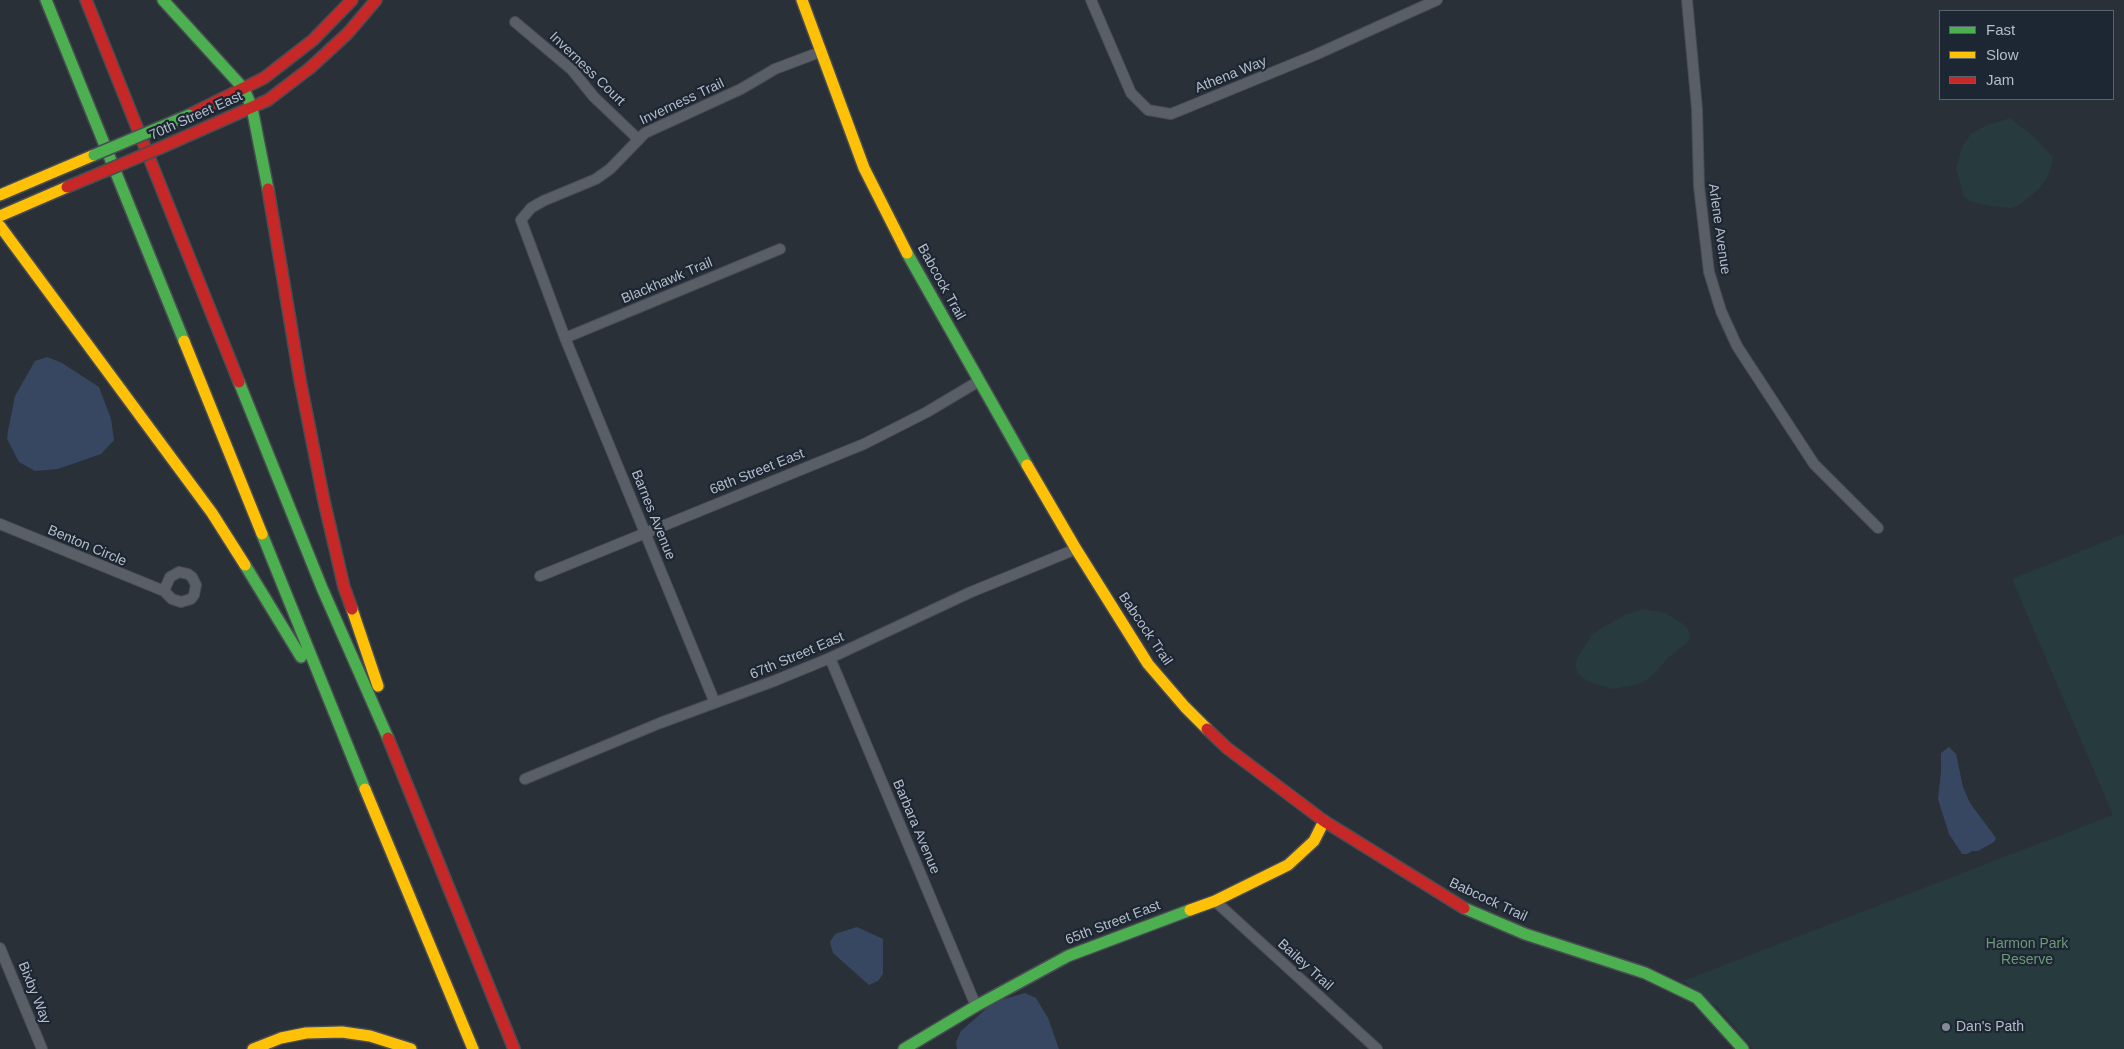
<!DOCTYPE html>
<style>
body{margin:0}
#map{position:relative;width:2124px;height:1049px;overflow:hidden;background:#2a3038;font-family:Helvetica,sans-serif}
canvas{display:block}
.legend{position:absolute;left:1939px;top:10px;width:175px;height:90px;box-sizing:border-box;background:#1d2633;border:1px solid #59626f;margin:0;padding:6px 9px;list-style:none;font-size:15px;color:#b4bcc9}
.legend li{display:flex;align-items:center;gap:10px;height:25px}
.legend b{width:25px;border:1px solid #59626f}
</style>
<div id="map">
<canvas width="2124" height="1049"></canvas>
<ul class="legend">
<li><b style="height:6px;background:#4caf50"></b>Fast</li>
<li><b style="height:6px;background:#ffc107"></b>Slow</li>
<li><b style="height:6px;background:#c62828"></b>Jam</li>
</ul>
</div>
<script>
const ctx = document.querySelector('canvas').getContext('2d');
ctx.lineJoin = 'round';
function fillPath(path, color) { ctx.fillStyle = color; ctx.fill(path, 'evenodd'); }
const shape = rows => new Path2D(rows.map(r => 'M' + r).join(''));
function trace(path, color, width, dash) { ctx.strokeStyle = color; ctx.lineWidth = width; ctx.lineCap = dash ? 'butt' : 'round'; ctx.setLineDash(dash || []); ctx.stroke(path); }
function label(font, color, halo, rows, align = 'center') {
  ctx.font = font + ' Helvetica,sans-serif'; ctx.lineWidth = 4.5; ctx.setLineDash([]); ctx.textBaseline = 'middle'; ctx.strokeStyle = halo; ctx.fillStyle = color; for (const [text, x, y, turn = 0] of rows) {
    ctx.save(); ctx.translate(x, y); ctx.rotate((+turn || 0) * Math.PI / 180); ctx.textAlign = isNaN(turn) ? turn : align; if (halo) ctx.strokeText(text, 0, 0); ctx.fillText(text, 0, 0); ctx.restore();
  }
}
fillPath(shape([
 [2010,118,2033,136,2053,157,2050,170,2046,179,2038,190,2019,205,2010,208,1989,206,1969,201,1964,197,1956,168,1963,145,1971,134,1985,126],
 [2124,534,2124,1049,1753,1049,1721,1010,1683,981,2113,815,2012,579],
 [1643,609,1665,613,1685,625,1689,631,1690,638,1686,644,1669,657,1651,677,1639,684,1612,689,1587,681,1578,673,1575,666,1577,658,1592,635,1603,627,1625,615]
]), '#273a3e');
fillPath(shape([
 [47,357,62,363,99,387,111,419,114,440,101,454,58,469,35,471,19,462,7,439,8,431,15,396,35,361],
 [1949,747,1956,754,1963,787,1970,803,1996,838,1994,842,1978,851,1972,851,1967,854,1962,854,1949,834,1938,799,1941,772,1941,753],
 [857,927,883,939,883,974,878,981,869,985,833,953,830,942,835,934],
 [1025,993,1036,998,1048,1018,1059,1049,957,1049,956,1042,961,1031,994,1002]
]), '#374761');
const street = shape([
 [1091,0,1131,93,1148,110,1171,114,1315,55,1437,0],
 [1687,0,1697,109,1699,186,1709,272,1721,311,1737,346,1814,464,1878,528],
 [515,22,572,70,594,97,638,139],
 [565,338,780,249],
 [0,524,164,591],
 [179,572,188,574,192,577,196,585,194,595,191,599,181,602,172,599,164,591,170,577,179,572],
 [540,576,864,444,927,412,979,381],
 [830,658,976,1006],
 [715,703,565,338,521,220,531,208,543,201,596,179,610,169,645,133,741,89,775,69,820,52],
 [525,779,660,723,774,681,830,658,971,592,1076,549],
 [1215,901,1377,1049],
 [0,948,42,1049]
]);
const fast = shape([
 [46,0,184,341],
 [163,0,244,89,252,108,268,189],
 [907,253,1027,465],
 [239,382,322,588,388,738],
 [262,534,365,789],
 [245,565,301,657],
 [1464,908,1525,934,1645,973,1697,998,1743,1049],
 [904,1049,976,1006,1068,956,1190,910]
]);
const slow = shape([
 [802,0,864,168,907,253],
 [0,195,94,155],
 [0,216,67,187],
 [0,226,212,513,245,565],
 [184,341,262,534],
 [1027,465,1076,549,1148,664,1185,707,1207,729],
 [352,609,378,686],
 [365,789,473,1049],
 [1190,910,1215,901,1288,865,1314,841,1324,821],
 [253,1049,281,1038,306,1033,342,1032,370,1036,411,1049]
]);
const jam = shape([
 [86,0,239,382],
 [189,115,264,78,313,40,352,0],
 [160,148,268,100,310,68,348,33,376,0],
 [268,189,300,380,324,501,344,587,352,609],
 [1207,729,1227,748,1324,821,1464,908],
 [388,738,514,1049]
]);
trace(street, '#484c53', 12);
trace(fast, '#484c53', 14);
trace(slow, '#484c53', 14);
trace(jam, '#484c53', 14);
trace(street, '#5a5e66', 10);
trace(fast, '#4caf50', 11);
trace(slow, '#ffc107', 11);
trace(jam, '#c62828', 11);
const fastBridge = shape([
 [94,155,189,115]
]);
const jamBridge = shape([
 [67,187,160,148]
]);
trace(fastBridge, '#484c53', 14, []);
trace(jamBridge, '#484c53', 14, []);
trace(fastBridge, '#4caf50', 11);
trace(jamBridge, '#c62828', 11);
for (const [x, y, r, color] of [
 [1946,1027,5,"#848b96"]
]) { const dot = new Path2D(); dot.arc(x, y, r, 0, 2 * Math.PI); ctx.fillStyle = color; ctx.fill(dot); trace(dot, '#1d2633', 2); }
label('14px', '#b4bcc9', '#1d2633', [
 ["Inverness Court",587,69,44],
 ["Athena Way",1231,75,-22],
 ["Inverness Trail",682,102,-25],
 ["70th Street East",196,116,-24],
 ["Arlene Avenue",1719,229,82],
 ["Blackhawk Trail",667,281,-23],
 ["Babcock Trail",941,282,61],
 ["68th Street East",757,472,-22],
 ["Barnes Avenue",653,515,68],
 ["Benton Circle",87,546,23],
 ["Babcock Trail",1145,629,56],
 ["67th Street East",797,656,-23],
 ["Barbara Avenue",916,827,67],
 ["Babcock Trail",1488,900,25],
 ["65th Street East",1113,923,-21],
 ["Bailey Trail",1305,965,42],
 ["Bixby Way",34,993,68]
]);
label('14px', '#6b9a76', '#1d2633', [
 ["Harmon Park",2027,944],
 ["Reserve",2027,960]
]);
label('14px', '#b4bcc9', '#1d2633', [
 ["Dan's Path",1956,1027]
], 'left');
</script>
